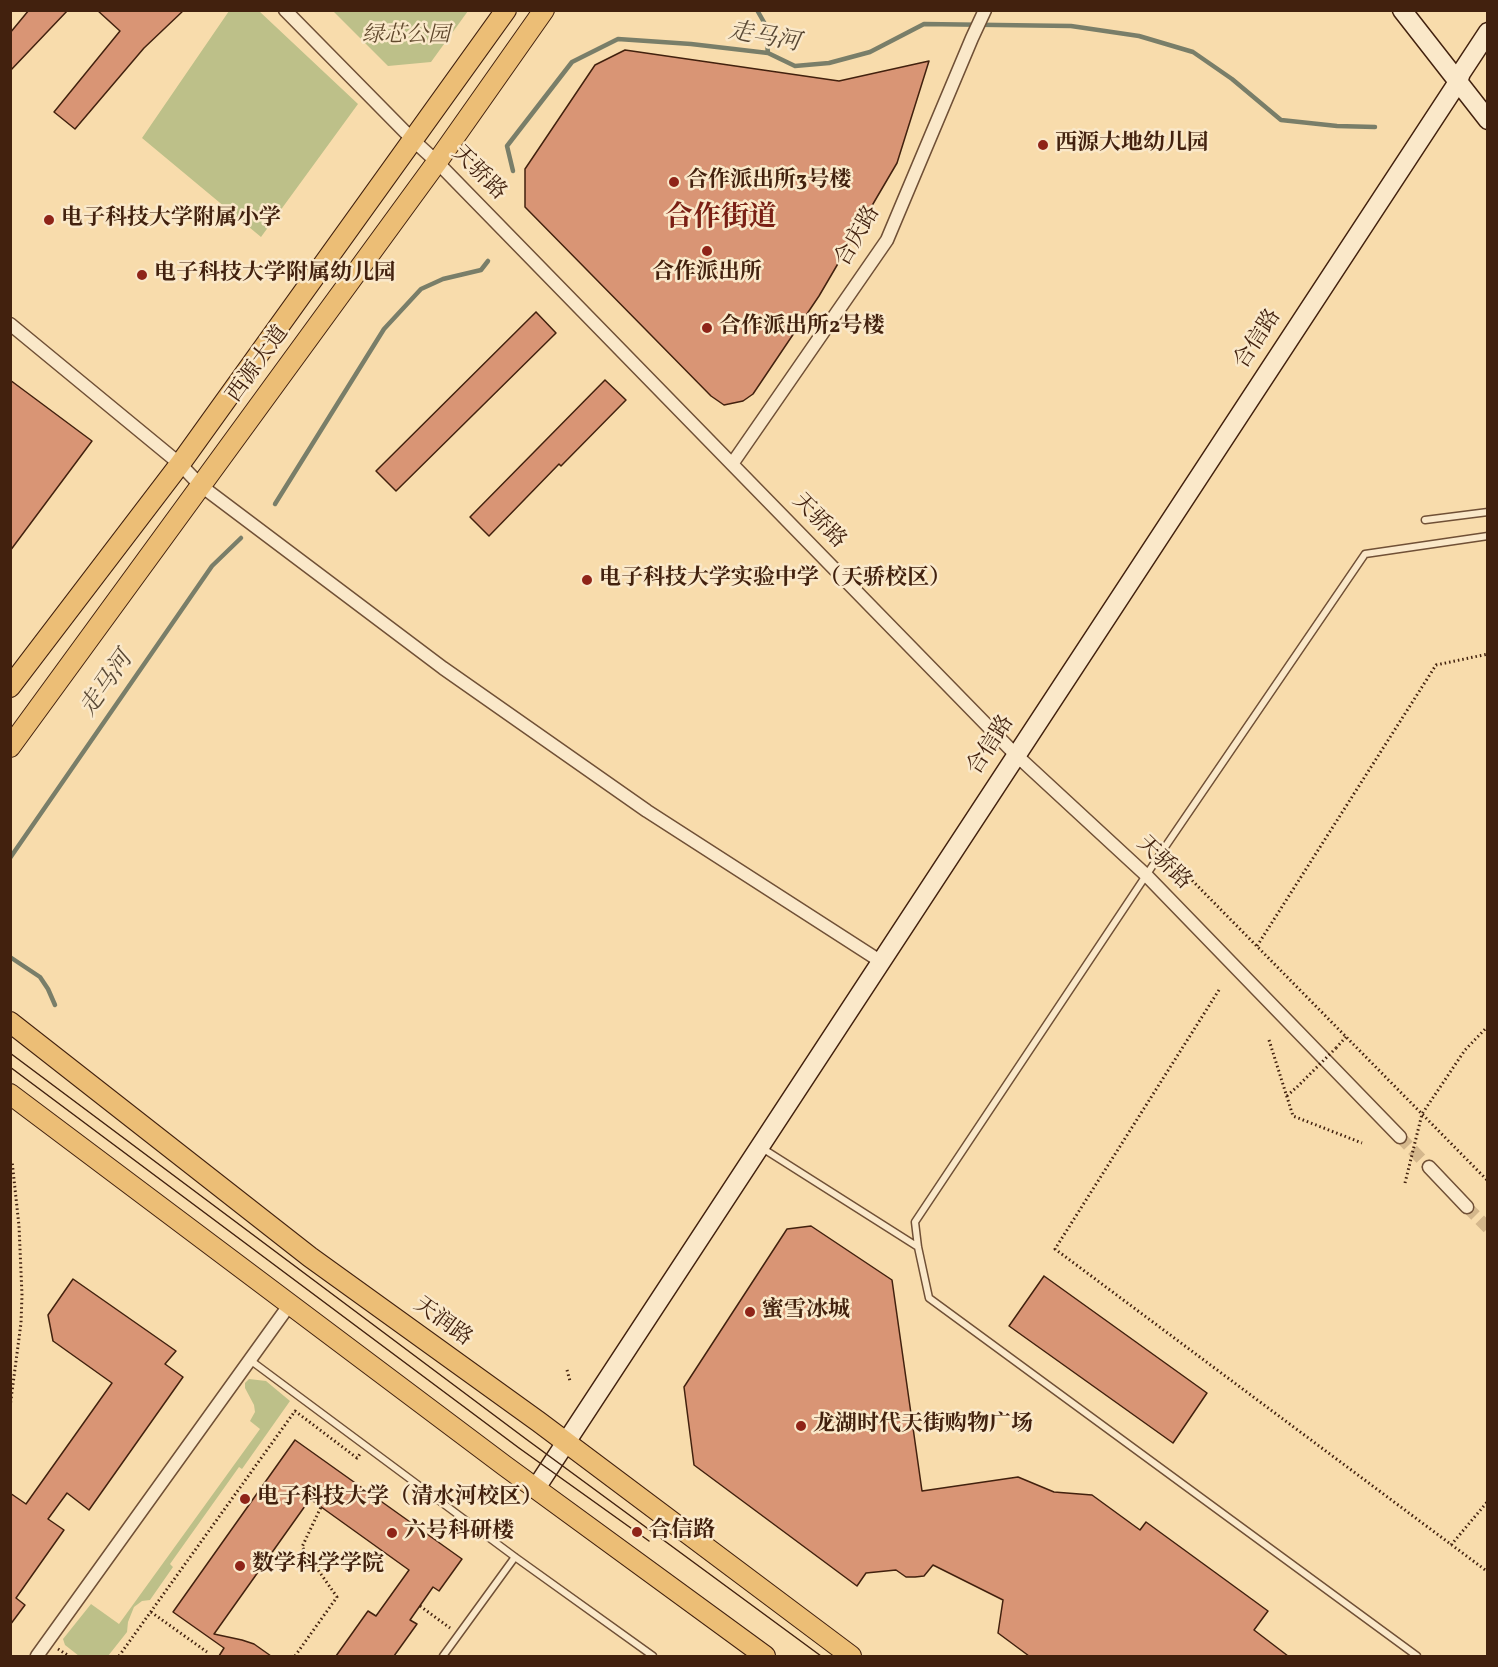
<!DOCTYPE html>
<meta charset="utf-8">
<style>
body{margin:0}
#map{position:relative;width:1498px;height:1667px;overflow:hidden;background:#f8dcac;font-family:Vollkorn,serif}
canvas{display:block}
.frame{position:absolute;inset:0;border:12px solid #42210e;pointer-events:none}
</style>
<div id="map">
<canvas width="1498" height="1667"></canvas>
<div class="frame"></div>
</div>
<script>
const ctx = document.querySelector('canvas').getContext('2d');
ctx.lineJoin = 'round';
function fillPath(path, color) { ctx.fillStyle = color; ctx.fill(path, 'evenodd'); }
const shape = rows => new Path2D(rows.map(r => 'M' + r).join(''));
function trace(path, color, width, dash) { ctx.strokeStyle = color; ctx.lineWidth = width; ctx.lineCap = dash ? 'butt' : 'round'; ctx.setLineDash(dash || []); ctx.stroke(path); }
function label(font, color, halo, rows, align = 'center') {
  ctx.font = font + ' Vollkorn,"Noto Serif SC",serif'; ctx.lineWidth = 5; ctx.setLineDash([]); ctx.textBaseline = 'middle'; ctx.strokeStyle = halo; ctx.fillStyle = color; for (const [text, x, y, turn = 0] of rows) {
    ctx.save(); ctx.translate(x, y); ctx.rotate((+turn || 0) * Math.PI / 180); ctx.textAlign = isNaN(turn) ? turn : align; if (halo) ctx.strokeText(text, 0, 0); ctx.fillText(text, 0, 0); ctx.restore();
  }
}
fillPath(shape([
 [229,11,259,11,358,104,261,237,142,138],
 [333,11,468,11,431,62,388,66],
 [249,1379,266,1381,290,1401,242,1469,239,1467,170,1564,173,1567,150,1600,142,1601,134,1607,128,1622,127,1632,108,1656,79,1656,65,1645,63,1639,91,1604,119,1624,260,1429,250,1421,255,1412,254,1405,245,1388,245,1383]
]), '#bdc089');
trace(shape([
 [757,10,765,24,768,53],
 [513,171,507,146,572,62,618,39,691,44,768,53,795,66,829,63,870,52,924,24,1071,26,1139,36,1193,52,1232,79,1281,120,1337,126,1375,127],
 [275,504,384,329,421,289,443,279,481,270,488,261],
 [10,858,212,566,241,538],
 [10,957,40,977,48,989,55,1005]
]), '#797e69', 4.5);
const building = shape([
 [29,10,68,10,10,71,10,33,29,10],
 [97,10,184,10,144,48,75,129,54,112,120,31,97,10],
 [625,50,839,81,929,61,897,163,819,296,753,394,743,401,724,405,711,396,525,207,525,169,595,65,625,50],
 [536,312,556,333,396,491,376,471,536,312],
 [10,380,92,441,10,551,10,380],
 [605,380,626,400,561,466,559,464,489,536,470,517,605,380],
 [811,1226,892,1280,922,1491,1018,1477,1054,1492,1092,1495,1140,1530,1146,1522,1268,1611,1254,1630,1288,1656,1029,1656,998,1633,1003,1600,933,1565,924,1576,915,1577,906,1577,896,1570,866,1573,857,1586,694,1465,684,1387,787,1229,811,1226],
 [1044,1276,1207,1393,1173,1443,1009,1326,1044,1276],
 [73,1279,176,1351,165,1364,183,1377,89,1510,67,1493,48,1519,64,1530,16,1598,25,1605,10,1625,10,1493,26,1504,112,1383,53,1341,48,1315,73,1279],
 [295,1440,462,1559,439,1591,433,1587,410,1620,417,1624,394,1656,336,1656,368,1611,376,1616,409,1570,310,1499,214,1634,242,1640,254,1644,271,1656,219,1656,224,1648,173,1612,295,1440]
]);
fillPath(building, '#d99575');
trace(building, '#42210e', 1.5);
trace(shape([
 [1400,1137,1429,1167],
 [1467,1207,1488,1228]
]), '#d4b78c', 12, [12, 6]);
const lane = shape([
 [1425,520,1488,512],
 [762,1148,918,1247],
 [250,1360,515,1557,653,1656],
 [443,1656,515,1557],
 [1417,1656,929,1298,918,1247,915,1222,1163,850,1365,554,1488,536]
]);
const street = shape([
 [285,10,414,141,437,162,1015,754,1146,875,1400,1137],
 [10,324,180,464,200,485,443,668,647,811,880,961],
 [732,464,887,240,972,38,985,10],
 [1429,1167,1467,1207],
 [37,1656,290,1304]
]);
const secondary = shape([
 [1402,10,1488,120],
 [536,1488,1458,82,1461,73,1488,32]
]);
const primary = shape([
 [10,687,180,464,506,10],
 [10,747,437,162,544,10],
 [10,1022,310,1257,539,1422,851,1656],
 [10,1094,505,1466,765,1656]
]);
trace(lane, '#705036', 9);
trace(street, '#705036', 15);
trace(secondary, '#42210e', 21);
trace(primary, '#42210e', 22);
trace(shape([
 [1170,858,1488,1181],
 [1257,946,1436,665,1488,654],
 [1219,990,1055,1249,1488,1572],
 [1269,1040,1293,1116,1362,1143],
 [1336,1048,1346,1037],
 [1287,1096,1297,1087],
 [1405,1183,1422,1114,1465,1050,1488,1026],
 [567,1370,570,1381],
 [10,1407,21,1323,22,1295,19,1226,12,1161],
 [1451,1545,1488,1501],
 [420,1606,450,1628],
 [151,1612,207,1652],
 [58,1649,69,1656],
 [119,1656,295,1411,357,1458,360,1454],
 [295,1656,337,1597,302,1547,321,1507]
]), '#42210e', 3, [1.5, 3]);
trace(lane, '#fae8c9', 6);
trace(street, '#fae8c9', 12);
trace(secondary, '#fae8c9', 18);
trace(primary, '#ecbe76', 20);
trace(shape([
 [10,1053,526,1439,821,1656],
 [10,1067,519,1448,649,1541]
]), '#42210e', 1.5);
trace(shape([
 [1297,1087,1336,1048]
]), '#42210e', 3, [1.5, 3]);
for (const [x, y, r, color] of [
 [1043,145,6,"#8f2418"],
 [674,182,6,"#8f2418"],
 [49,220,6,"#8f2418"],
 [707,251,6,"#8f2418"],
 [142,275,6,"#8f2418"],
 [707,328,6,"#8f2418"],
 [587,580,6,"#8f2418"],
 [750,1312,6,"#8f2418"],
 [801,1426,6,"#8f2418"],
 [245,1499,6,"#8f2418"],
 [637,1532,6,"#8f2418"],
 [392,1533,6,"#8f2418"],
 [240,1566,6,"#8f2418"]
]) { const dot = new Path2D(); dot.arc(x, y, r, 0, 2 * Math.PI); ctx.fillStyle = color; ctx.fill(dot); trace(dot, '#fae8c9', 2); }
label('italic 22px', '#61492d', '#fae8c9', [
 ["绿芯公园",406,37]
]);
label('bold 22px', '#42210e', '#fae8c9', [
 ["西源大地幼儿园",1055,145],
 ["合作派出所3号楼",686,182],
 ["电子科技大学附属小学",61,220],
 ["合作派出所",707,274,"center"],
 ["电子科技大学附属幼儿园",154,275],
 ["合作派出所2号楼",719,328],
 ["电子科技大学实验中学（天骄校区）",599,580],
 ["蜜雪冰城",762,1312],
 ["龙湖时代天街购物广场",813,1426],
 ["电子科技大学（清水河校区）",257,1499],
 ["合信路",649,1532],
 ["六号科研楼",404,1533],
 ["数学科学学院",252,1566]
], 'left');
label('22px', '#42210e', '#fae8c9', [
 ["天骄路",478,174,45],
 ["合庆路",859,237,-60],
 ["合信路",1259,340,-57],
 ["西源大道",259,365,-54],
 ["天骄路",818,522,46],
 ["合信路",992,746,-57],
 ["天骄路",1163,864,44],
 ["天润路",442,1323,36]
]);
label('italic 24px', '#594834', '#fae8c9', [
 ["走马河",764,39,10],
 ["走马河",108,685,-55]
]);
label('bold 28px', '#7a1f14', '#fae8c9', [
 ["合作街道",721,220]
]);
</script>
